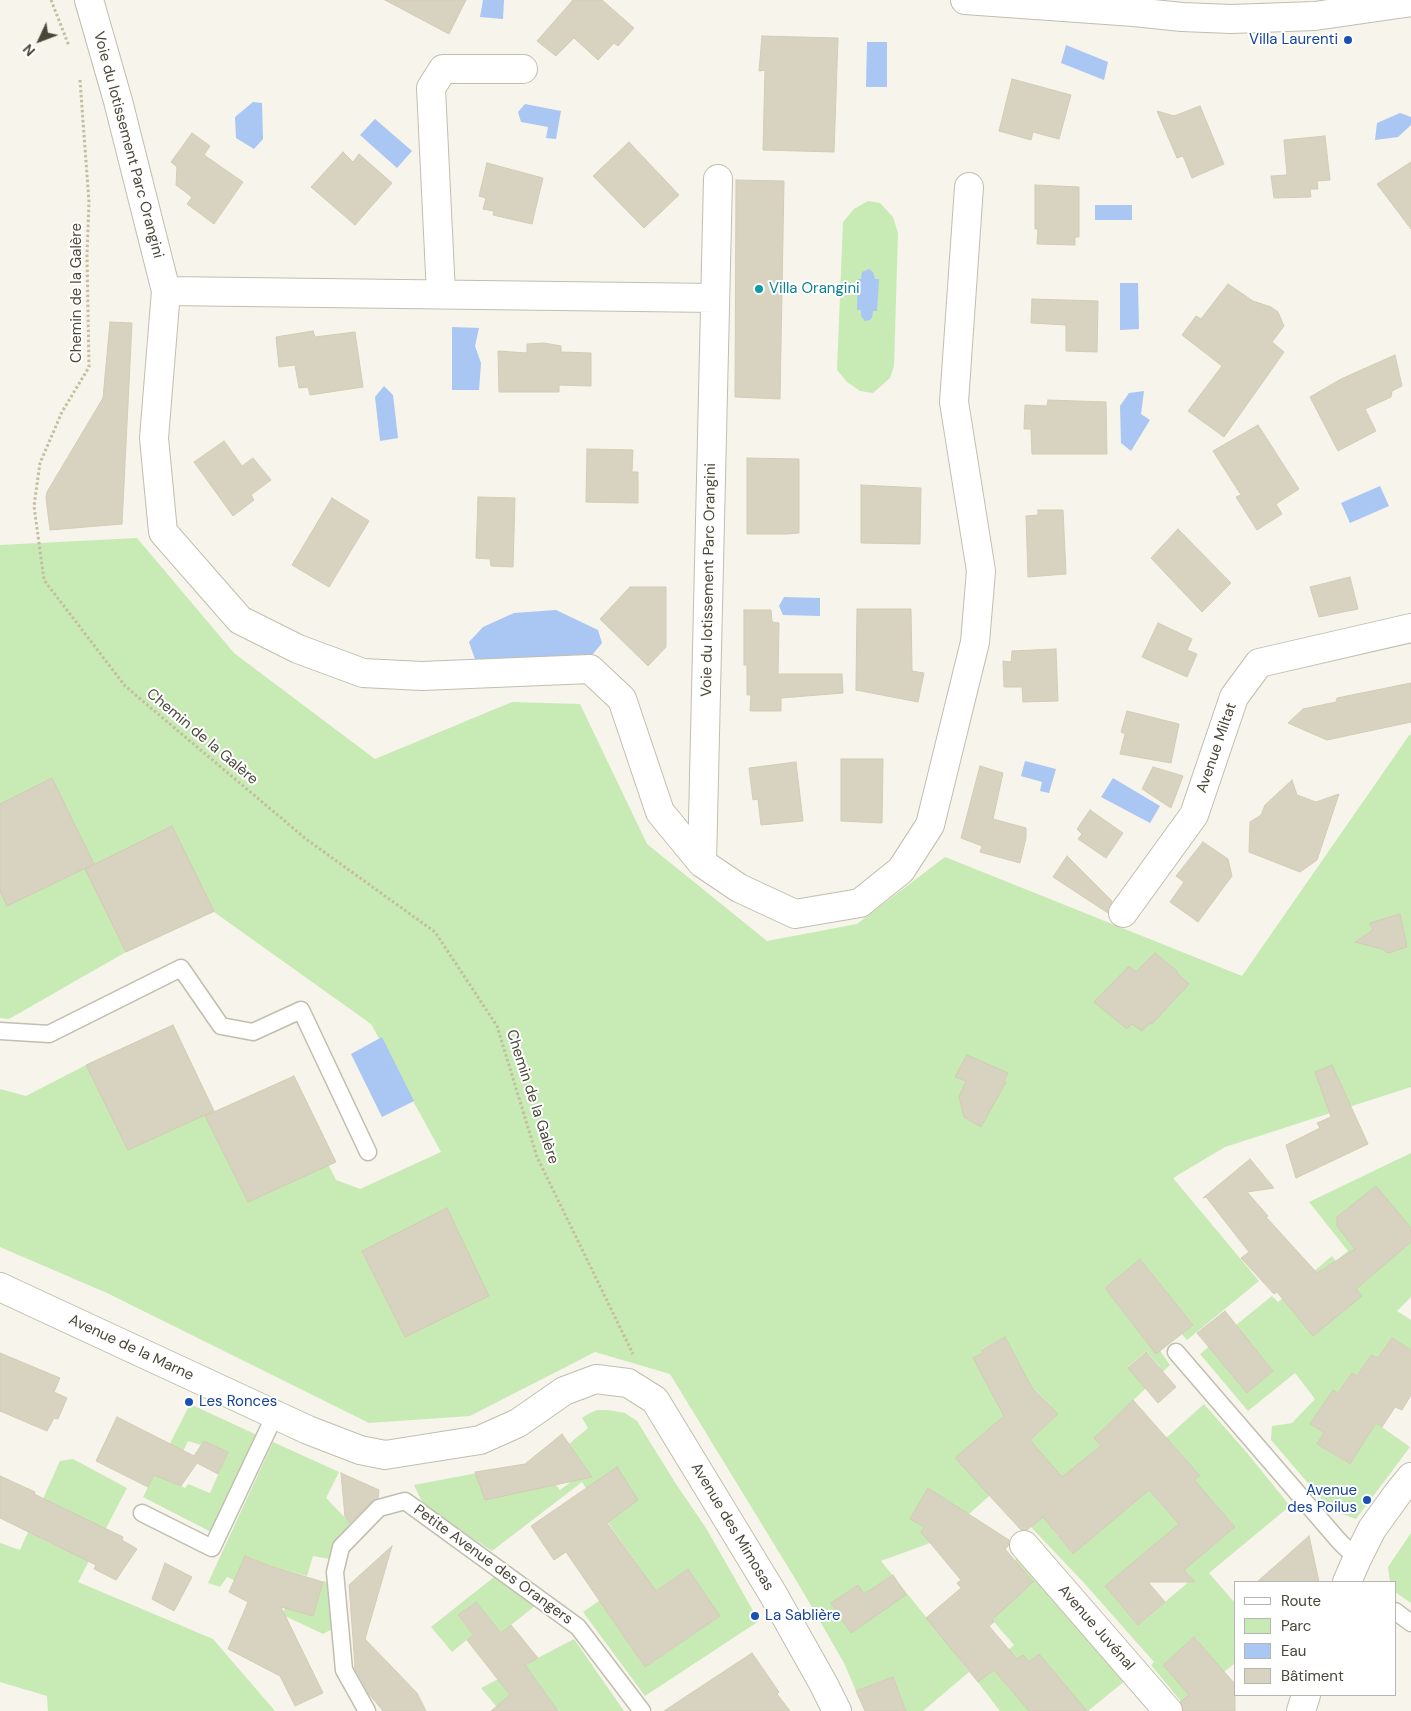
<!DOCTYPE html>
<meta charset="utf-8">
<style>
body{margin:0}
#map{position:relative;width:1411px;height:1711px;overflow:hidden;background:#f6f4eb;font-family:"DM Sans",sans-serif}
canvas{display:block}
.legend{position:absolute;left:1234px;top:1581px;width:162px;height:115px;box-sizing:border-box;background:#fff;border:1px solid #b7b5b0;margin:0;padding:6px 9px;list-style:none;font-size:15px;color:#4a4739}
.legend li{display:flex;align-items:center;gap:10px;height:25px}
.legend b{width:25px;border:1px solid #b7b5b0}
.north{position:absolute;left:15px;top:15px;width:50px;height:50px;-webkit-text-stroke:4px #fff;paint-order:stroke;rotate:227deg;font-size:14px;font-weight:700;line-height:20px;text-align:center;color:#4a4739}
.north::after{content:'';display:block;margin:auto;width:18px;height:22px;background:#4a4739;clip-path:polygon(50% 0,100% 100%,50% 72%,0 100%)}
</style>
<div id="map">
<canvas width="1411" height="1711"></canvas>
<ul class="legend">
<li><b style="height:6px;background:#fff"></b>Route</li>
<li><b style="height:14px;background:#c8eab5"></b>Parc</li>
<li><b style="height:14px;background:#a9c7f2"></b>Eau</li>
<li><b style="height:14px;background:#d8d3c1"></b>Bâtiment</li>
</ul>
<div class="north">N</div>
</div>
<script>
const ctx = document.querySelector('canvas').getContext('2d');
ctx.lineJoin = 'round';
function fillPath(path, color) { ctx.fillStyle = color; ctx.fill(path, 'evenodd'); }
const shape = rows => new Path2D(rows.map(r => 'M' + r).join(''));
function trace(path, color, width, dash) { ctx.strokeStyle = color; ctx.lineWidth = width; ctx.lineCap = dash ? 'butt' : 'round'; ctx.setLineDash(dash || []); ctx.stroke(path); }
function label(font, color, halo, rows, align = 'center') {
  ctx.font = font + ' "DM Sans",sans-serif'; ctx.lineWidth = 4; ctx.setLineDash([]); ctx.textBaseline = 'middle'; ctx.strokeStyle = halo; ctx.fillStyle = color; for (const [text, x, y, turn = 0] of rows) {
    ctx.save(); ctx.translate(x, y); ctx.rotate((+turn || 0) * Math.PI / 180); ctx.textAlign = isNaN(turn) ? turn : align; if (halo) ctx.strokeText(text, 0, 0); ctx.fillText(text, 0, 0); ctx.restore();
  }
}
fillPath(shape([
 [868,201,880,203,893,217,898,233,894,366,890,378,873,393,860,391,847,382,837,370,843,222,854,209],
 [137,538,234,653,375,759,512,702,580,704,647,844,767,941,857,924,945,857,1242,976,1410,734,1411,736,1411,1087,1225,1147,1173,1178,1259,1281,1187,1340,1176,1327,1156,1345,1170,1365,1094,1438,1125,1475,1204,1404,1248,1454,1290,1506,1209,1573,1235,1603,1235,1663,1184,1705,1151,1665,1154,1662,1085,1584,1031,1527,998,1488,941,1539,881,1561,934,1627,1021,1555,1126,1680,1088,1711,1000,1711,977,1681,979,1681,957,1644,952,1650,969,1672,923,1711,906,1711,893,1677,856,1691,844,1663,802,1590,670,1374,595,1352,470,1416,369,1423,107,1293,0,1247,0,1089,26,1096,86,1065,173,1025,211,1113,289,1086,336,1180,360,1189,441,1152,371,1024,214,912,126,952,9,1019,0,1018,0,545],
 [1140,1259,1193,1325,1182,1334,1176,1327,1151,1347,1105,1288],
 [1005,1337,1021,1368,988,1385,974,1358,983,1353,982,1349],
 [1146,1351,1160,1367,1142,1384,1128,1367],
 [1035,1390,1058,1414,1031,1438,1008,1413],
 [1173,1445,1199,1476,1163,1506,1137,1476],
 [1109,1484,1128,1507,1073,1554,1053,1530],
 [1213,1502,1235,1527,1207,1550,1183,1522,1194,1517],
 [1160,1541,1192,1579,1138,1625,1105,1586],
 [975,1600,1014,1645,986,1668],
 [1194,1637,1217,1664,1163,1665],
 [1411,1153,1411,1297,1397,1311,1411,1320,1411,1350,1392,1338,1378,1358,1371,1355,1357,1376,1351,1374,1338,1393,1333,1390,1311,1424,1324,1432,1317,1444,1349,1464,1376,1423,1410,1447,1356,1519,1331,1510,1271,1440,1272,1426,1292,1423,1315,1399,1295,1373,1248,1411,1200,1354,1272,1296,1278,1302,1332,1256,1336,1261,1348,1251,1309,1202],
 [1250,1342,1273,1371,1247,1393],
 [190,1404,257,1435,213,1533,143,1497],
 [188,1441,201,1445,204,1441,228,1452,210,1493,188,1484,185,1488,169,1481],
 [597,1410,608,1410,625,1413,637,1421,676,1484,706,1528,759,1621,645,1696,583,1612,642,1571,611,1527,582,1482,492,1551,424,1506,414,1485,525,1464,532,1473,541,1466,560,1490,587,1470,569,1444,588,1428,582,1418,588,1414],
 [688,1569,719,1616,645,1667,613,1620],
 [273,1442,339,1472,326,1498,353,1526,332,1548,329,1559,313,1556,307,1576,270,1566,245,1556,258,1591,227,1577,220,1587,208,1583],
 [73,1459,127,1488,78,1582,213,1639,275,1711,48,1711,47,1696,0,1682,0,1543,20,1550,60,1461],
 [55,1505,63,1545,61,1548,40,1538],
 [1411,1533,1411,1603,1395,1592,1395,1582,1390,1582,1388,1567],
 [494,1577,536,1605,501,1633,475,1602,458,1616,473,1635,452,1652,431,1627],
 [323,1581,330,1583,332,1629,323,1634,283,1615,285,1608,313,1615],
 [574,1639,624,1711,558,1711,529,1671,506,1689,510,1696,500,1711,481,1688]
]), '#c8eab5');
fillPath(shape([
 [483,0,504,0,503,19,480,17],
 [867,42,887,42,887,87,866,87],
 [1066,45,1108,62,1104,80,1061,63],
 [253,102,262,103,263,139,254,149,236,138,235,117],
 [525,104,561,111,556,139,546,138,548,127,521,122,518,112],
 [1400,113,1411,117,1411,125,1398,137,1375,140,1377,123],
 [375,119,412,151,397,168,360,135],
 [1095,205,1132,205,1132,220,1095,220],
 [869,269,873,272,875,279,879,279,877,311,873,311,872,318,870,320,865,321,861,316,861,310,857,310,858,279,861,279,862,272],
 [1120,283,1138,283,1139,329,1120,330],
 [452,327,479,328,475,346,481,363,479,390,452,390],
 [384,386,393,395,398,438,380,441,375,397],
 [1144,391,1141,414,1150,420,1131,451,1121,443,1120,406,1129,393],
 [1380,486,1389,506,1350,523,1341,503],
 [784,597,820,598,820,616,783,615,779,606],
 [556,610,598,630,602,643,589,659,477,665,469,642,483,627,514,613],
 [1025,761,1056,769,1049,793,1040,791,1042,782,1021,776],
 [1113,778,1160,806,1150,823,1101,797],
 [382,1037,414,1101,382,1117,351,1054]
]), '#a9c7f2');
const building = shape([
 [385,0,466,0,449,34,385,0],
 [573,0,602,0,634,28,618,46,614,43,598,60,574,38,556,56,537,41,573,0],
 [762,36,838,38,834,152,763,150,765,70,759,71,762,36],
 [1012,79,1071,95,1059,139,1033,132,1031,140,999,131,1012,79],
 [1200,106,1224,164,1192,178,1183,156,1177,158,1157,111,1174,116,1200,106],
 [192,133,210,146,204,155,243,182,214,224,187,204,192,197,176,185,177,167,171,162,192,133],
 [1325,136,1330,180,1317,181,1318,189,1310,189,1311,197,1274,198,1271,176,1287,175,1284,140,1325,136],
 [629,142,679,195,644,228,593,176,629,142],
 [343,152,353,162,359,154,392,183,355,225,311,187,343,152],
 [1411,162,1411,229,1377,184,1411,162],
 [487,163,543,178,532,224,493,215,494,211,483,209,486,198,479,196,487,163],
 [736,180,784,181,780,399,735,397,736,180],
 [1035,185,1079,187,1079,237,1075,237,1075,245,1037,244,1038,229,1035,229,1035,185],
 [1228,284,1253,301,1271,307,1278,312,1284,326,1272,342,1284,352,1224,437,1188,411,1222,366,1182,335,1196,316,1201,319,1228,284],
 [1032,299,1098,301,1097,352,1066,351,1066,325,1031,323,1032,299],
 [110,322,132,323,122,524,50,530,46,498,47,492,103,398,110,322],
 [313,331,315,337,355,332,363,387,310,395,308,387,299,388,295,365,279,367,276,337,313,331],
 [544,343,561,346,561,352,591,353,591,386,559,385,559,392,499,392,498,351,527,353,527,344,544,343],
 [1395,355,1402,386,1392,391,1391,397,1365,409,1376,431,1338,451,1310,397,1341,379,1395,355],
 [1048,400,1106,402,1107,454,1032,454,1031,429,1024,429,1025,405,1047,406,1048,400],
 [1258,425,1299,489,1276,504,1282,514,1257,530,1236,497,1241,495,1213,451,1258,425],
 [224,441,242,466,253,458,271,480,251,495,254,500,233,516,194,462,224,441],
 [587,449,633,450,632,472,638,472,638,503,586,502,587,449],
 [747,458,799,459,799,533,787,534,747,534,747,458],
 [861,485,921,488,920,544,861,543,861,485],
 [478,497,515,498,513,567,491,566,490,559,476,558,478,497],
 [332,498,369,521,329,587,292,565,332,498],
 [1038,510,1063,510,1066,574,1028,577,1026,516,1038,515,1038,510],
 [1178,529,1231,583,1202,612,1151,558,1178,529],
 [1350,577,1358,609,1319,617,1310,587,1350,577],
 [630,587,666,587,666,647,648,666,600,619,630,587],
 [857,609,911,609,912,671,924,673,918,702,856,690,857,609],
 [744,610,771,610,772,622,779,623,778,674,842,674,843,693,781,698,781,711,750,711,751,695,747,695,747,665,744,665,744,610],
 [1158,623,1192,639,1187,650,1197,654,1187,677,1142,657,1158,623],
 [1056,649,1058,701,1023,702,1022,687,1004,687,1003,661,1011,662,1012,651,1056,649],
 [1411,683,1411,722,1327,740,1288,723,1303,709,1336,702,1337,698,1411,683],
 [1127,711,1179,724,1171,763,1120,754,1125,734,1121,732,1127,711],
 [841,759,883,759,882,823,841,821,841,759],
 [796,762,803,821,761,825,758,799,753,800,749,768,796,762],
 [980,766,1003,773,993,819,1026,828,1026,838,1020,863,980,852,982,846,961,838,980,766],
 [1153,767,1183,776,1171,808,1142,789,1153,767],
 [52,778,94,864,7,906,0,891,0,804,52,778],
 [1292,780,1297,795,1316,802,1339,794,1317,860,1300,872,1249,852,1250,822,1261,815,1265,805,1292,780],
 [1090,810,1123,833,1106,858,1078,839,1082,834,1077,829,1090,810],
 [172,826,214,911,126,952,85,869,172,826],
 [1203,842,1228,859,1232,876,1198,922,1170,902,1184,882,1176,876,1203,842],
 [1067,856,1112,901,1108,913,1053,877,1067,856],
 [1400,914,1407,947,1388,953,1382,949,1355,942,1373,930,1370,923,1400,914],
 [1155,953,1178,972,1177,973,1189,984,1152,1024,1150,1023,1142,1031,1132,1024,1127,1029,1094,1002,1129,966,1136,972,1155,953],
 [173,1025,214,1111,128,1150,86,1065,173,1025],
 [967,1055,1008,1073,1004,1081,1006,1082,981,1127,964,1117,959,1097,966,1081,955,1077,967,1055],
 [1332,1065,1368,1144,1296,1178,1286,1145,1320,1128,1317,1123,1331,1117,1315,1072,1332,1065],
 [294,1076,336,1162,248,1202,205,1116,294,1076],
 [1250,1159,1274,1188,1247,1192,1268,1216,1266,1217,1317,1273,1355,1249,1337,1226,1337,1217,1376,1186,1411,1228,1411,1242,1356,1289,1362,1296,1313,1336,1277,1292,1274,1294,1241,1258,1249,1252,1206,1197,1203,1198,1250,1159],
 [447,1208,489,1296,405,1337,362,1251,447,1208],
 [1140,1259,1193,1325,1156,1354,1105,1288,1140,1259],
 [1225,1311,1273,1371,1247,1393,1197,1333,1225,1311],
 [1005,1337,1032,1388,1058,1414,1030,1440,1062,1477,1101,1446,1094,1438,1133,1400,1200,1476,1194,1480,1235,1527,1184,1570,1195,1582,1148,1582,1165,1602,1138,1625,1105,1586,1179,1524,1149,1490,1073,1554,1043,1517,1027,1530,1021,1530,955,1458,1004,1416,973,1358,983,1353,982,1350,1005,1337],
 [1392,1338,1411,1350,1411,1395,1402,1410,1395,1407,1382,1427,1376,1423,1350,1464,1317,1444,1324,1432,1310,1424,1333,1390,1338,1393,1352,1373,1357,1376,1371,1355,1378,1358,1392,1338],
 [1146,1352,1176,1387,1158,1403,1128,1368,1146,1352],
 [0,1353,60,1378,54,1392,67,1398,58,1419,54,1418,47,1431,0,1411,0,1353],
 [117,1417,194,1456,204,1441,228,1452,218,1474,197,1463,181,1486,154,1475,148,1487,96,1461,117,1417],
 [562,1434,592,1477,485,1500,475,1472,525,1464,562,1434],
 [617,1467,638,1500,607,1523,656,1591,688,1569,720,1616,645,1667,566,1552,554,1560,531,1526,617,1467],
 [341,1473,379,1490,378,1498,372,1501,350,1523,345,1517,341,1473],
 [0,1476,35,1492,34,1494,123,1537,122,1540,137,1549,116,1580,94,1569,96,1565,0,1518,0,1476],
 [928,1488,1009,1540,1009,1545,1005,1549,1033,1582,992,1620,994,1622,989,1626,1017,1659,1023,1655,1029,1662,1039,1654,1087,1711,1029,1711,994,1670,978,1682,926,1618,961,1588,957,1583,961,1580,921,1532,924,1527,910,1519,928,1488],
 [1309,1536,1319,1582,1257,1582,1309,1536],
 [392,1546,365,1639,417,1693,426,1711,383,1711,369,1694,354,1667,355,1666,349,1585,392,1546],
 [245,1556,270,1566,323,1582,313,1616,281,1607,323,1693,295,1706,280,1676,228,1649,248,1602,229,1592,245,1556],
 [165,1563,192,1577,174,1611,152,1599,165,1563],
 [893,1575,906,1595,851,1633,831,1603,858,1585,864,1594,893,1575],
 [476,1602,501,1633,511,1625,538,1658,525,1665,558,1711,491,1711,510,1695,467,1640,473,1635,458,1615,476,1602],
 [1194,1637,1235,1684,1235,1711,1183,1711,1180,1702,1189,1695,1163,1665,1194,1637],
 [752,1653,779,1692,777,1694,790,1711,664,1711,752,1653],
 [893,1677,906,1711,865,1711,856,1691,893,1677]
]);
fillPath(building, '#d8d3c1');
trace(building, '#d3ccb4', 1);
const service = shape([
 [0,1031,49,1034,181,968,221,1026,253,1032,301,1010,368,1152],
 [1176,1352,1339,1541,1357,1559],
 [142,1513,212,1548,275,1415],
 [1395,1611,1411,1623],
 [367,1711,344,1670,335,1572,341,1547,379,1508,405,1501,578,1627,642,1711]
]);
const minor = shape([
 [89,0,118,101,166,291,154,438,163,532,240,620,298,649,363,673,422,676,590,669,622,699,660,812,702,863,739,888,795,914,860,903,901,870,930,825,975,642,981,571,954,402,969,187],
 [166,291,715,298],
 [441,294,431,88,443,69,523,69],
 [702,863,718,179],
 [1123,913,1194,815,1234,697,1259,663,1411,628],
 [0,1287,308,1430,360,1450,385,1455,480,1440,518,1423,564,1391,596,1379,628,1383,655,1400,773,1594,823,1683,837,1711],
 [1024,1545,1168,1711]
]);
const tertiary = shape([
 [965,0,1134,12,1182,17,1231,19,1315,16,1411,2],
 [1347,1582,1357,1559,1372,1529,1398,1493,1411,1477],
 [1301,1711,1306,1695]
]);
trace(service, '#c2beae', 19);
trace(minor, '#c2beae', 30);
trace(tertiary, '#c2beae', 30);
trace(shape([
 [51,0,69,46],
 [80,80,89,202,87,255,89,367,62,412,40,463,34,506,44,580,125,686,306,839,435,932,497,1026,537,1157,633,1354]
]), '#c4bd9f', 3, [2.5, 2.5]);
trace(service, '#fff', 16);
trace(minor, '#fff', 28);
trace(tertiary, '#fff', 28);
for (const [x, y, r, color] of [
 [1348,40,5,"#1a4fb4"],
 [759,289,5,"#0f9aa8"],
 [189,1402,5,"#1a4fb4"],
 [1367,1500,5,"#1a4fb4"],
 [755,1616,5,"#1a4fb4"]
]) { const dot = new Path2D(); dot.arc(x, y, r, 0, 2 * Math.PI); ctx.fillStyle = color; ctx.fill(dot); trace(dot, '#fff', 2); }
label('15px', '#164399', '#fff', [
 ["Villa Laurenti",1338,40],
 ["Les Ronces",199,1402,"left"],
 ["Avenue",1357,1491],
 ["des Poilus",1357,1508],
 ["La Sablière",765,1616,"left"]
], 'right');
label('15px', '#4a4739', '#fff', [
 ["Voie du lotissement Parc Orangini",128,145,75],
 ["Chemin de la Galère",77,293,-90],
 ["Voie du lotissement Parc Orangini",709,580,-89],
 ["Chemin de la Galère",202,737,40],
 ["Avenue Miltat",1217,748,-71],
 ["Chemin de la Galère",532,1097,72],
 ["Avenue de la Marne",131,1348,25],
 ["Avenue des Mimosas",732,1527,59],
 ["Petite Avenue des Orangers",493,1565,36],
 ["Avenue Juvénal",1096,1628,49]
]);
label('15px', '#0d838f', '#fff', [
 ["Villa Orangini",769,289]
], 'left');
</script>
